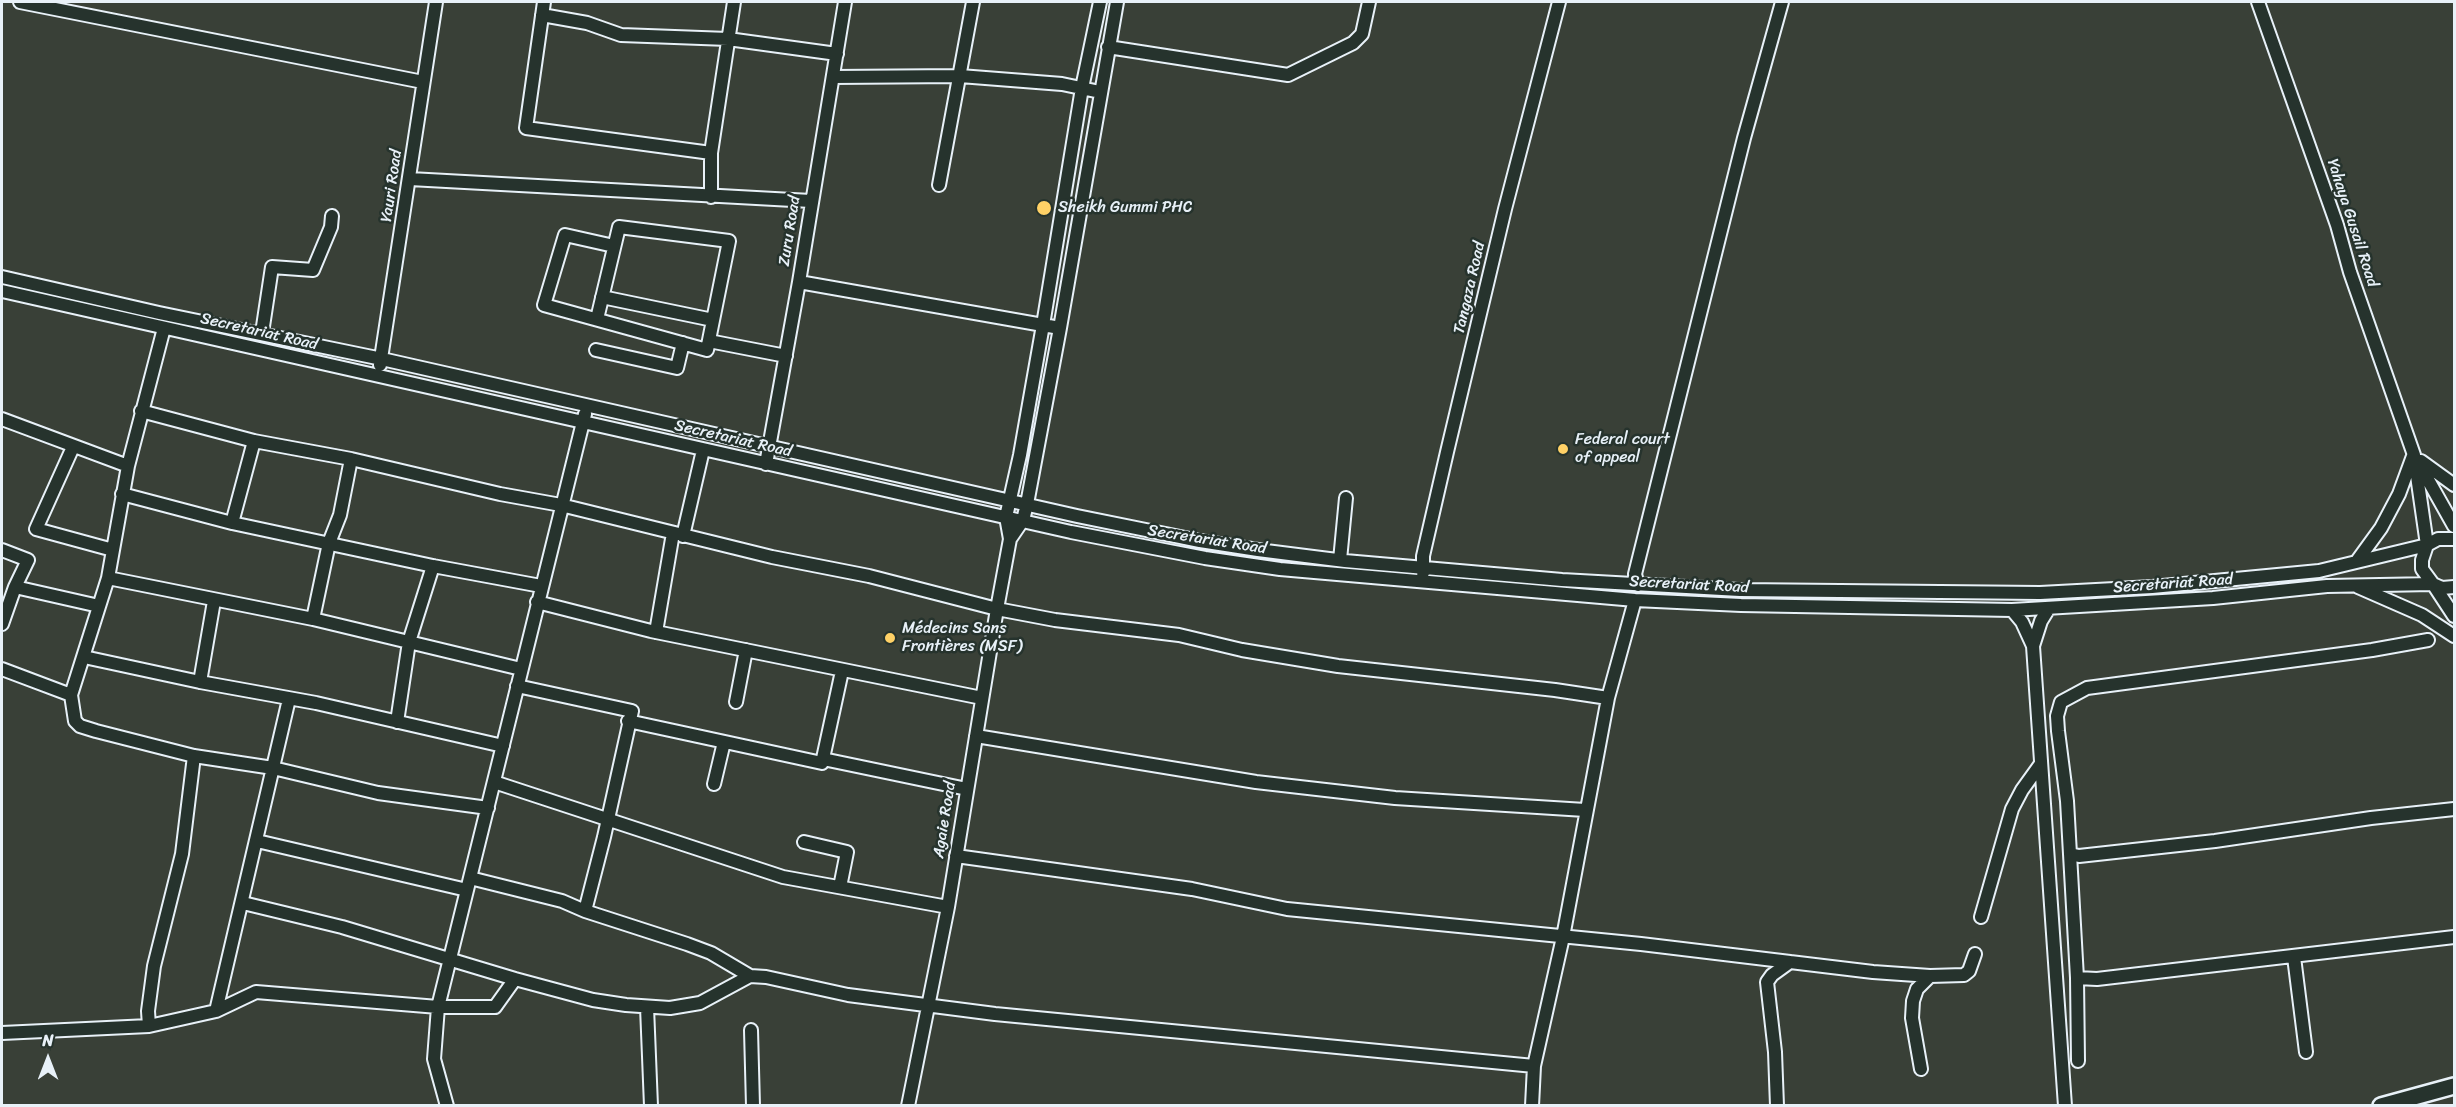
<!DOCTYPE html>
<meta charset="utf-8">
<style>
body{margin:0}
#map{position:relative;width:2456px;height:1107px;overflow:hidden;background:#394037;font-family:Sriracha,sans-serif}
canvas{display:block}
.frame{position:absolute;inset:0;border:3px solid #e8f1f8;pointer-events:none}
.north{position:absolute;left:18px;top:1029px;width:60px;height:60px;-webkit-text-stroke:4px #26332d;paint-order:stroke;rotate:0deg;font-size:16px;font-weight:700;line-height:24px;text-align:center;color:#e8f1f8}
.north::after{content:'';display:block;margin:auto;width:21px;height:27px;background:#e8f1f8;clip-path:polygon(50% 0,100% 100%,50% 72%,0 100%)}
</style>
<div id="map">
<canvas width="2456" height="1107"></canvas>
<div class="frame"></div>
<div class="north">N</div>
</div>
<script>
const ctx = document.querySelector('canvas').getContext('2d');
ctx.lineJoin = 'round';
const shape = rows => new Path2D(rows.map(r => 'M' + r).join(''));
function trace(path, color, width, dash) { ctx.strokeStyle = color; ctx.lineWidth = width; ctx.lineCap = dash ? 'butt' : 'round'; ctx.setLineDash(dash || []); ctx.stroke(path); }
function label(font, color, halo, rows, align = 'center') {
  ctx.font = font + ' Sriracha,sans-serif'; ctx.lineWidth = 5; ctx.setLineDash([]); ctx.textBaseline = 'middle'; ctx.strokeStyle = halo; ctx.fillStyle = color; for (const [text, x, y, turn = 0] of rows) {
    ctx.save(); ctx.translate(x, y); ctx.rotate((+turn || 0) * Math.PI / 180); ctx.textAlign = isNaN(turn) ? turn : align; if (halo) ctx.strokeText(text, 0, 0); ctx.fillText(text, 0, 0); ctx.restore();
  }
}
const minor = shape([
 [20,2,423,82],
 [544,2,526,128,711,153],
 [542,15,587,23,621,35,728,39,837,54],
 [1108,47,1288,75,1353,43,1362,34,1369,2],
 [833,77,960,76,1062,84,1100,92],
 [410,179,811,201],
 [939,185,973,2],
 [711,197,711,153,734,2],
 [2,277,159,313,382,359,1077,516,1200,541,1258,550,1345,561,1562,580,1740,590,2040,593,2152,587,2319,571,2427,545,2414,455,2350,272,2337,225,2258,2],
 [799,282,1060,328],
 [2,291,1071,532,1205,558,1280,569,1635,600,1741,605,2012,610,2213,598,2327,586,2433,584,2454,616],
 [602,297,713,320],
 [597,319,619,227,729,241,707,350,544,305,565,235,614,246],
 [164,328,128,466,108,578,71,695,75,721,80,726,96,731,194,756,273,768,378,793,488,808],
 [262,333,272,267,313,270,331,227,332,216],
 [709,341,786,356],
 [596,350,677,368,683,343],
 [380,365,436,2],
 [141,411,254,441,351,459,500,494,561,505,772,557,869,576,997,609,1055,620,1179,635,1242,650,1338,666,1555,690,1608,698],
 [2,419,128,466],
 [73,447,36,529,113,550],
 [2421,461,2454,485],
 [2418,462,2454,526],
 [766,464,799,282,845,2],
 [122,494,232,523,433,566,541,586],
 [232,523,254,441],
 [683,536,703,450],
 [1010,539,1023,520,1027,504,1060,328,1117,2],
 [2454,539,2438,539,2427,545,2422,560,2422,569,2433,584,2442,588,2454,587],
 [2,550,28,560,15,587],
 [1340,560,1346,498],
 [2357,561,2381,528,2399,494,2413,456],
 [1423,573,1423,556,1447,452,1505,209,1559,2],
 [108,578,313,619,521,669],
 [1638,585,1635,574,1744,138,1782,2],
 [2358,587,2422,615,2454,636],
 [537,602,651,631,982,698],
 [2012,610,2022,622,2033,646,2065,1106],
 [313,619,329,543,340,515,351,459],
 [2,624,15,587,99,606],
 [656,632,673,533],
 [2033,646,2041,621,2049,608],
 [84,657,200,682,316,703,503,746],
 [2,669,71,695],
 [200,682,214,601],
 [517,686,632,711,604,837,585,911],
 [736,702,746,650],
 [628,721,822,763,842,671],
 [397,722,409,642,433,566],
 [976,736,1256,782,1395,798,1585,810],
 [823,759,967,789],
 [494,782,783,877,948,907],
 [714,784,724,742],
 [257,841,467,890],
 [804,842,847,852,840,887],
 [2070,854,2079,856,2215,841,2371,818,2454,809],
 [956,856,1192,889,1287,909,1641,944,1873,972,1930,976,1964,975,1969,971,1975,954],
 [470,878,562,901,585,911,687,944,711,953,750,976,766,977,848,995,995,1014,1534,1066],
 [243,903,342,927,515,979,593,1000,626,1005,670,1008,700,1003,750,976],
 [1981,917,2012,809,2022,790,2040,765],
 [2294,957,2306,1052],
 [2077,978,2097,979,2454,937],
 [647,1007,651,1106],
 [216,1011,289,699],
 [149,1026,148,1011,154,966,182,854,194,756],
 [751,1030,753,1106],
 [2,1033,149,1026,216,1011,256,992,438,1007,495,1007,515,979],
 [2078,1061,2077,978,2067,801,2058,731,2057,716,2061,702,2087,688,2372,650,2428,640],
 [1921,1069,1912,1018,1913,1001,1917,989,1930,976],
 [447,1106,434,1059,438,1007,585,414],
 [908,1106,948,907,997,609,1010,539,1006,517,1020,455,1043,325,1082,88,1100,2],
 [1532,1106,1534,1066,1563,937,1608,698,1635,600],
 [1777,1106,1775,1052,1767,982,1772,975,1790,962]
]);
const tertiary = shape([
 [2381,1106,2454,1086]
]);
trace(minor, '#e8f1f8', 16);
trace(tertiary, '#e8f1f8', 20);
trace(minor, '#26332d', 12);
trace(tertiary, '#26332d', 15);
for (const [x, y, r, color] of [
 [1044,208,8,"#ffd166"],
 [1563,449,6,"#ffd166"],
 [890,638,6,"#ffd166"]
]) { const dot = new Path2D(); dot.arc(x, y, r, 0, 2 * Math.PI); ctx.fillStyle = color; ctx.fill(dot); trace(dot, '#26332d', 2); }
label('16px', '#e8f1f8', '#26332d', [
 ["Yauri Road",392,186,-82],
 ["Yahaya Gusail Road",2352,223,72],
 ["Zuru Road",790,231,-81],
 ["Tangaza Road",1470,288,-77],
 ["Secretariat Road",259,332,13],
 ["Secretariat Road",733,439,13],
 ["Secretariat Road",1207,540,9],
 ["Secretariat Road",2173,584,-4],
 ["Secretariat Road",1689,585,3],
 ["Agaie Road",945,820,-81]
]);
label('16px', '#e8f1f8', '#26332d', [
 ["Sheikh Gummi PHC",1058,208],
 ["Federal court",1575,440],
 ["of appeal",1575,458],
 ["Médecins Sans",902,629],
 ["Frontières (MSF)",902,647]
], 'left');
</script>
